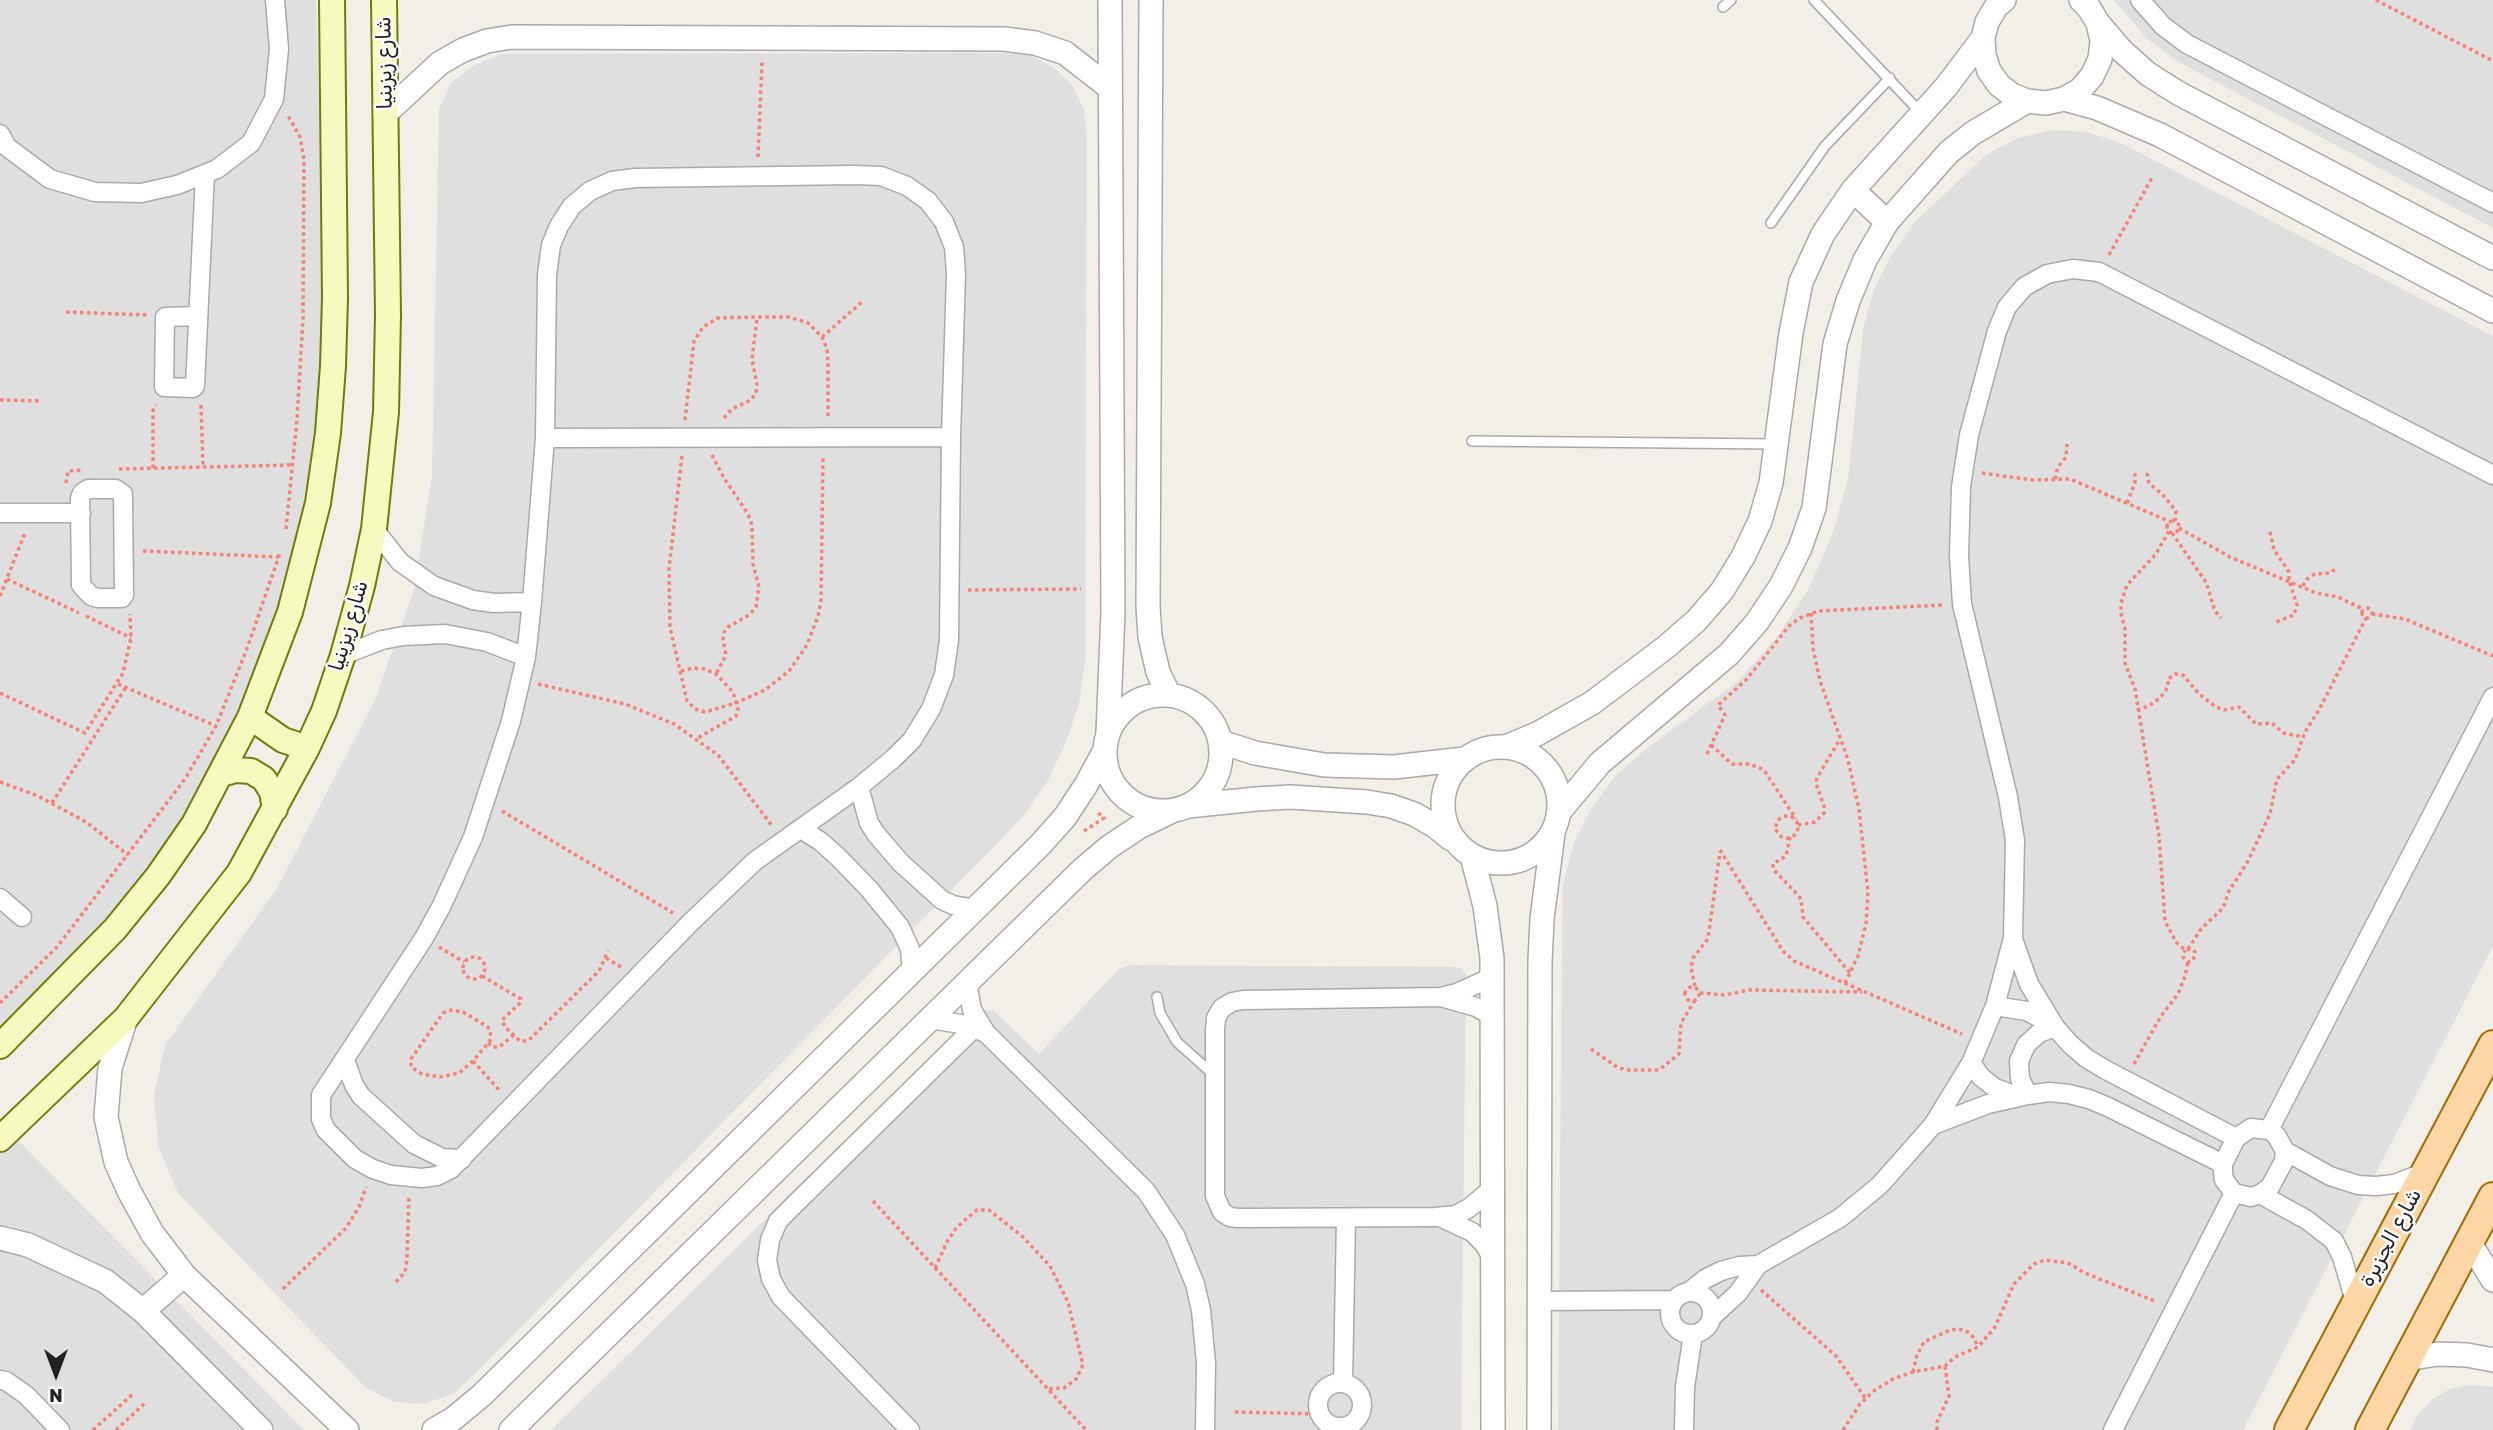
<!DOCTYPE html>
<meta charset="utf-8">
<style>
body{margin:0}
#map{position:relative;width:2493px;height:1430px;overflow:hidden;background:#f2efe9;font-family:Rubik,sans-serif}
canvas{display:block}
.north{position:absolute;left:21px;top:1339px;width:70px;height:70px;-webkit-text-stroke:5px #fff;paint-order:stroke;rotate:180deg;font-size:19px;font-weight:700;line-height:28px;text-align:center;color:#222}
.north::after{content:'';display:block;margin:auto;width:24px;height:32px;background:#222;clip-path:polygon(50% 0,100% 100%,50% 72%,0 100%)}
</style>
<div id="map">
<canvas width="2493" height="1430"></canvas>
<div class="north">N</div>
</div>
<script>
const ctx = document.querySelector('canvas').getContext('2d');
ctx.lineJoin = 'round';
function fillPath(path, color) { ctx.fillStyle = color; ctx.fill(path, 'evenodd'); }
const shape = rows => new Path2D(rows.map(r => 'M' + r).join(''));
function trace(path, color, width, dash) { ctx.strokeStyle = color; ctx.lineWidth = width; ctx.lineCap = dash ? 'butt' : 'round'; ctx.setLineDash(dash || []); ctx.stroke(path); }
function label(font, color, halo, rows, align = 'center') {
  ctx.font = font + ' Rubik,Cairo,sans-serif'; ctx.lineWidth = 5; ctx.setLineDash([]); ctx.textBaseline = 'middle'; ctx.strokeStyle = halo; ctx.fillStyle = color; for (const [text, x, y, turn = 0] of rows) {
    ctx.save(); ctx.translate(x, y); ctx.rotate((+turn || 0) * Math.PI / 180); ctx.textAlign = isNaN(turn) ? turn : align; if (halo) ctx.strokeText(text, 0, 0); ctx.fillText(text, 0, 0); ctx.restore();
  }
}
fillPath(shape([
 [0,0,316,0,324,342,317,447,302,524,284,591,238,721,171,841,107,921,0,1025],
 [2114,0,2493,0,2493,228,2180,63,2146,38],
 [998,53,1027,54,1052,66,1072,85,1084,110,1087,138,1085,662,1079,703,1066,742,1048,780,1025,814,996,845,476,1373,453,1394,424,1404,394,1402,366,1388,178,1193,158,1145,154,1095,165,1045,276,890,375,700,414,590,432,475,439,109,451,83,473,66,501,54],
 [2052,130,2087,132,2121,143,2493,336,2493,946,2243,1430,1558,1430,1562,926,1563,885,1573,845,1591,809,1615,776,1646,749,1738,681,1777,637,1809,588,1832,535,1848,479,1863,329,1874,290,1892,254,1915,222,1987,154,2018,138],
 [1130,965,1454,967,1461,968,1466,974,1461,1430,551,1430,970,1018,982,1010,994,1011,1039,1054,1119,969],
 [0,1122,304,1430,0,1430],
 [2470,1385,2493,1387,2493,1430,2410,1430,2419,1413,2433,1399,2450,1389]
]), '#e0dfdf');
const service = shape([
 [1814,0,1921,113],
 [1723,7,1731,0],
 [1771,223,1825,146,1890,78],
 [1472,441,1775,444],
 [1157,997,1160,1013,1177,1042,1214,1075]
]);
const minor = shape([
 [2140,0,2163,26,2187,44,2493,203],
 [0,134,7,147,50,179,95,192,141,193,177,185,217,169,251,143,274,99,279,49,275,0],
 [855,175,881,176,907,186,928,201,944,222,954,247,956,273,951,437,949,640,944,675,931,709,912,740,894,758,859,787,755,861,690,923,451,1169,437,1176,422,1178,391,1175,373,1169,355,1159,326,1130,321,1119,321,1095,424,938,442,905,473,837,511,721,526,657,532,602,545,438,547,275,551,245,559,226,572,206,590,191,612,181,635,178,855,175],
 [197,316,165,317,164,387,193,388,195,386,205,174],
 [545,438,951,437],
 [88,489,116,489,123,494,124,595,122,598,98,598,91,596,81,585,80,498,82,493,88,489],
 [0,513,81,513],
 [374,529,400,562,434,586,473,600,494,603,532,602],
 [343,655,382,640,403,636,445,634,487,642,526,657],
 [859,787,869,823,876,834,901,863,942,900,953,905,976,909],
 [801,829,820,841,838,857,869,889,900,927,910,949,912,972],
 [0,898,22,917],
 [2013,939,2029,984,2055,1027,2070,1044,2086,1058,2106,1070,2236,1138],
 [1492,977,1457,993,1441,997,1243,1000,1232,1002,1222,1008,1216,1018,1215,1030,1215,1196,1222,1212,1230,1217,1238,1218,1435,1217,1456,1215,1469,1208,1493,1188],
 [967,982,972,1010,986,1033,1146,1191,1175,1235,1195,1284,1201,1310,1206,1363,1205,1430],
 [1441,997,1476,1007,1492,1016],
 [1995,1006,2027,1011,2049,1023],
 [930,1019,967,1025,983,1032],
 [345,1060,354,1085,361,1096,414,1144,442,1158,462,1159],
 [1971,1063,1981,1077,1995,1088,2011,1094,2022,1094],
 [2028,1095,2020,1079,2019,1061,2026,1045,2039,1033,2055,1027],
 [1933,1125,1988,1104,2028,1095,2049,1092,2069,1094,2089,1099,2108,1107,2223,1164],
 [2251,1128,2269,1130,2276,1135,2285,1151,2284,1161,2270,1187,2260,1194,2251,1197,2234,1193,2224,1180,2223,1173,2223,1164,2236,1138,2251,1128],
 [2269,1130,2493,697],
 [2285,1151,2330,1176,2358,1185,2376,1186,2394,1184,2426,1172],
 [2260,1194,2307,1220,2334,1241,2342,1257,2356,1305],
 [1440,1217,1472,1232,1484,1244,1493,1259],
 [1690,1291,1705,1279,1721,1271,1739,1266,1758,1265],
 '1670 1313a21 21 0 1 1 42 0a21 21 0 1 1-42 0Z',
 [1540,1301,1674,1300],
 [1713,1316,1738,1293,1758,1265,1840,1218,1880,1185,1933,1125,1971,1063,1995,1006,2013,938,2015,840,2008,797,1962,604,1959,556,1961,487,1969,435,1997,331,2007,307,2024,287,2047,274,2073,269,2099,272,2493,475],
 [0,1380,6,1381,26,1395,60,1430],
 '1318 1405a22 22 0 1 1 44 0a22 22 0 1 1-44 0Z',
 [1343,1383,1346,1218],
 [910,1430,781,1297,771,1279,767,1260,770,1240,778,1221,792,1207,974,1028],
 [1684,1430,1685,1387,1693,1334],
 [2113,1430,2234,1193]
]);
const tertiary = shape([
 [1151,0,1148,606,1150,637,1158,672,1169,695],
 [2004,0,1996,7,1987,22,1983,38,1984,55,1989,71,1999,85,2012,95,2027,101,2046,103,2064,99,2080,90,2092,76,2100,59,2102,41,2098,23,2089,8,2081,0],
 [2098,23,2121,50,2148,74,2178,93,2493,258],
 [2064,99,2097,108,2160,135,2493,311],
 [385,114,440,63,463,50,487,41,512,37,1004,39,1035,43,1065,53,1110,88],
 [1853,190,1887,222],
 '1105 753a58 58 0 1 1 116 0a58 58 0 1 1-116 0Z',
 [1108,733,1113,612,1110,0],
 [1221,742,1255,753,1324,765,1394,767,1464,759],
 [1508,746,1537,734,1592,703,1666,647,1696,621,1722,591,1743,557,1760,521,1771,483,1791,333,1801,282,1823,234,1853,190,1946,87,1983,38],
 '1443 805a58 58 0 1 1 116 0a58 58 0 1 1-116 0Z',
 [1188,806,1256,799,1290,797,1367,802,1391,806,1414,814,1435,826,1451,839],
 [1559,812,1600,763,1729,654,1757,622,1781,586,1800,548,1814,508,1835,344,1848,301,1865,260,1887,222,1949,152,1973,133,2027,101],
 [1472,856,1485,906,1492,958,1493,1430],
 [126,1018,110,1068,106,1117,116,1162,129,1191,152,1233,184,1275,347,1430],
 [0,1238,28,1245,105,1281,143,1311,261,1430],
 [2469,1242,2493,1280],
 [143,1311,184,1275],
 [2407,1359,2437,1354,2467,1355,2493,1360],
 [434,1430,453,1419,482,1395,1040,845,1065,817,1086,785,1104,752],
 [511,1430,1082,870,1109,847,1139,827,1170,812],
 [1539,1430,1540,962,1542,919,1553,833]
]);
const secondary = shape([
 [250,717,283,740,307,748],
 [221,774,236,770,251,771,264,779,272,792,275,809],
 [0,1046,115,929,158,876,194,824,250,717,290,612,318,503,328,433,333,366,335,298,332,0],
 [0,1139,126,1018,239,873,307,748,324,711,343,655,362,586,374,529,386,412,388,315,384,0]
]);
const primary = shape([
 [2289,1430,2493,1045],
 [2370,1430,2493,1197]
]);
trace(service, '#a9a9a9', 12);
trace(minor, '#a9a9a9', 21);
trace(tertiary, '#a9a9a9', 26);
trace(secondary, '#707d05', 28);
trace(primary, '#a06b00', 32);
trace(shape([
 [2376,0,2493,61],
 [758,157,762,62],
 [2109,255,2153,176],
 [66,312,148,315],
 [822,337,862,302],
 [0,400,42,401],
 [201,405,203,467],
 [724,418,732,409,751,400,756,393,757,385,752,359,757,318],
 [685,420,694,341,703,327,718,318,757,317,789,317,808,323,822,337,827,349,828,362,828,419],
 [712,455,724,478,748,514,752,525,753,564,759,587,756,607,749,615,728,627,724,632,723,639,726,655,716,674],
 [682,456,669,569,670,627,687,701,695,709,705,712,736,703,765,690,789,671,807,645,818,616,821,601,823,456],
 [153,468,153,410,156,405],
 [119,469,292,465],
 [1982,473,2032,480,2070,479,2171,522],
 [2147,473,2149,483,2163,495,2176,511,2175,522],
 [2055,479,2058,467,2066,457,2067,444],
 [66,483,68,471,83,470],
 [2127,503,2135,483,2135,470],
 '2167 527a6 6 0 1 1 12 0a6 6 0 1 1-12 0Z',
 [2179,528,2230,557,2316,593,2338,597,2363,609],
 [286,529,297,419,303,319,304,159,300,137,287,114],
 [2169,531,2156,554,2127,585,2121,603,2121,613,2125,629,2125,663,2135,689,2159,836,2165,921,2176,942,2185,950,2192,949,2195,952,2195,956,2192,961,2188,962,2183,957,2185,950],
 [2270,532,2274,550,2289,572,2289,580,2297,605,2294,615,2276,622],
 [2172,533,2206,582,2215,611,2221,618],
 [143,551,278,557],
 [7,579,79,613],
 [2303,586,2307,579,2315,574,2330,573,2335,569],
 [968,590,1081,589],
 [0,596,25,533],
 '2362 613a5 5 0 1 1 10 0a5 5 0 1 1-10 0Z',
 [1811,613,1813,648,1820,681,1848,760,1859,809,1868,892,1866,924,1858,956,1845,983],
 [2372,614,2405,619,2493,656],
 [86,616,131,638],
 [681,671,693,668,705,669,716,674,733,692,738,710,736,716,696,739],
 [118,684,216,726],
 [538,684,625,704,674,724,718,755,773,827],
 [0,693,85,733,123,673,131,638,130,614],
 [2137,710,2149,706,2160,698,2168,687,2168,679,2175,674,2183,675,2199,694,2216,707,2224,710,2239,707,2256,724,2272,723,2283,733,2303,737],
 [1711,745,1732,764,1750,764,1764,770,1796,819],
 [1707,754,1725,715,1718,705,1747,679,1789,626,1800,618,1818,611,1943,605],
 [0,782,38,796,86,822,128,855],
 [52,803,126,687],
 [502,811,673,913],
 '1776 827a11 11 0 1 1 22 0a11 11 0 1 1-22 0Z',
 [1798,825,1815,822,1824,813,1824,806,1816,784,1817,778,1840,739],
 [1084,831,1104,818,1096,811],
 [1790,837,1786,856,1773,864,1773,869,1797,894,1801,899,1803,917,1850,973],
 [1720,850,1783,951,1794,961,1962,1034],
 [439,947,464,962],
 [2188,949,2201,929,2223,908,2229,891,2248,861,2270,814,2277,779,2295,760,2305,732,2319,710,2366,618],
 '463 968a11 11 0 1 1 22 0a11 11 0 1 1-22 0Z',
 [606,958,621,967],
 [482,976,521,999,520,1003,502,1020,505,1027,520,1041,525,1041,529,1040,599,971,608,951],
 [1695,986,1691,968,1693,958,1707,940,1709,932,1720,852],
 '1685 994a7 7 0 1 1 14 0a7 7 0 1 1-14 0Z',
 [1700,993,1725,995,1749,990,1862,992],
 [0,1003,57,947,185,779,216,726,248,646,280,553],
 [449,1010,463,1012,488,1027,491,1036,490,1041,473,1061,459,1073,440,1077,422,1074,411,1067,411,1059,443,1013,449,1010],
 [488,1043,493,1047,499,1047,514,1035],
 [1591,1049,1617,1067,1626,1070,1659,1070,1679,1054,1681,1023,1695,1000],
 [473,1061,500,1091],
 [2134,1064,2161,1016,2178,994,2185,976,2188,962],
 [873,1201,1086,1430],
 [935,1268,948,1240,957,1227,977,1210,989,1210,1023,1237,1050,1266,1068,1302,1083,1365,1076,1379,1064,1388,1048,1389],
 [396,1282,405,1272,407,1259,409,1196],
 [283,1289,346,1228,359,1207,366,1187],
 [1761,1290,1836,1356,1866,1399],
 [1913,1372,1917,1355,1924,1342,1950,1330,1959,1329,1968,1332,1974,1338,1978,1347],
 [1235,1412,1319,1414],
 [93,1430,133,1394],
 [116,1430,145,1403],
 [1843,1430,1860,1404,1875,1390,1893,1379,1913,1372,1945,1366,1955,1357,1978,1347,1995,1327,2014,1284,2034,1264,2045,1260,2068,1263,2085,1273,2157,1302],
 [1937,1430,1937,1422,1949,1396,1945,1366]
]), '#fa8072', 3.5, [3.5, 3.5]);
trace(service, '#fff', 9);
trace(minor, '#fff', 18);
trace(tertiary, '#fff', 23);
trace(secondary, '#f7fabf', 24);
trace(primary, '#fcd6a4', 28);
label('21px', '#222', '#fff', [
 ["شارع زيزينيا",385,63,-91],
 ["شارع زيزينيا",349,626,-74],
 ["شارع الجزيرة",2391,1238,-62]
]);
</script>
